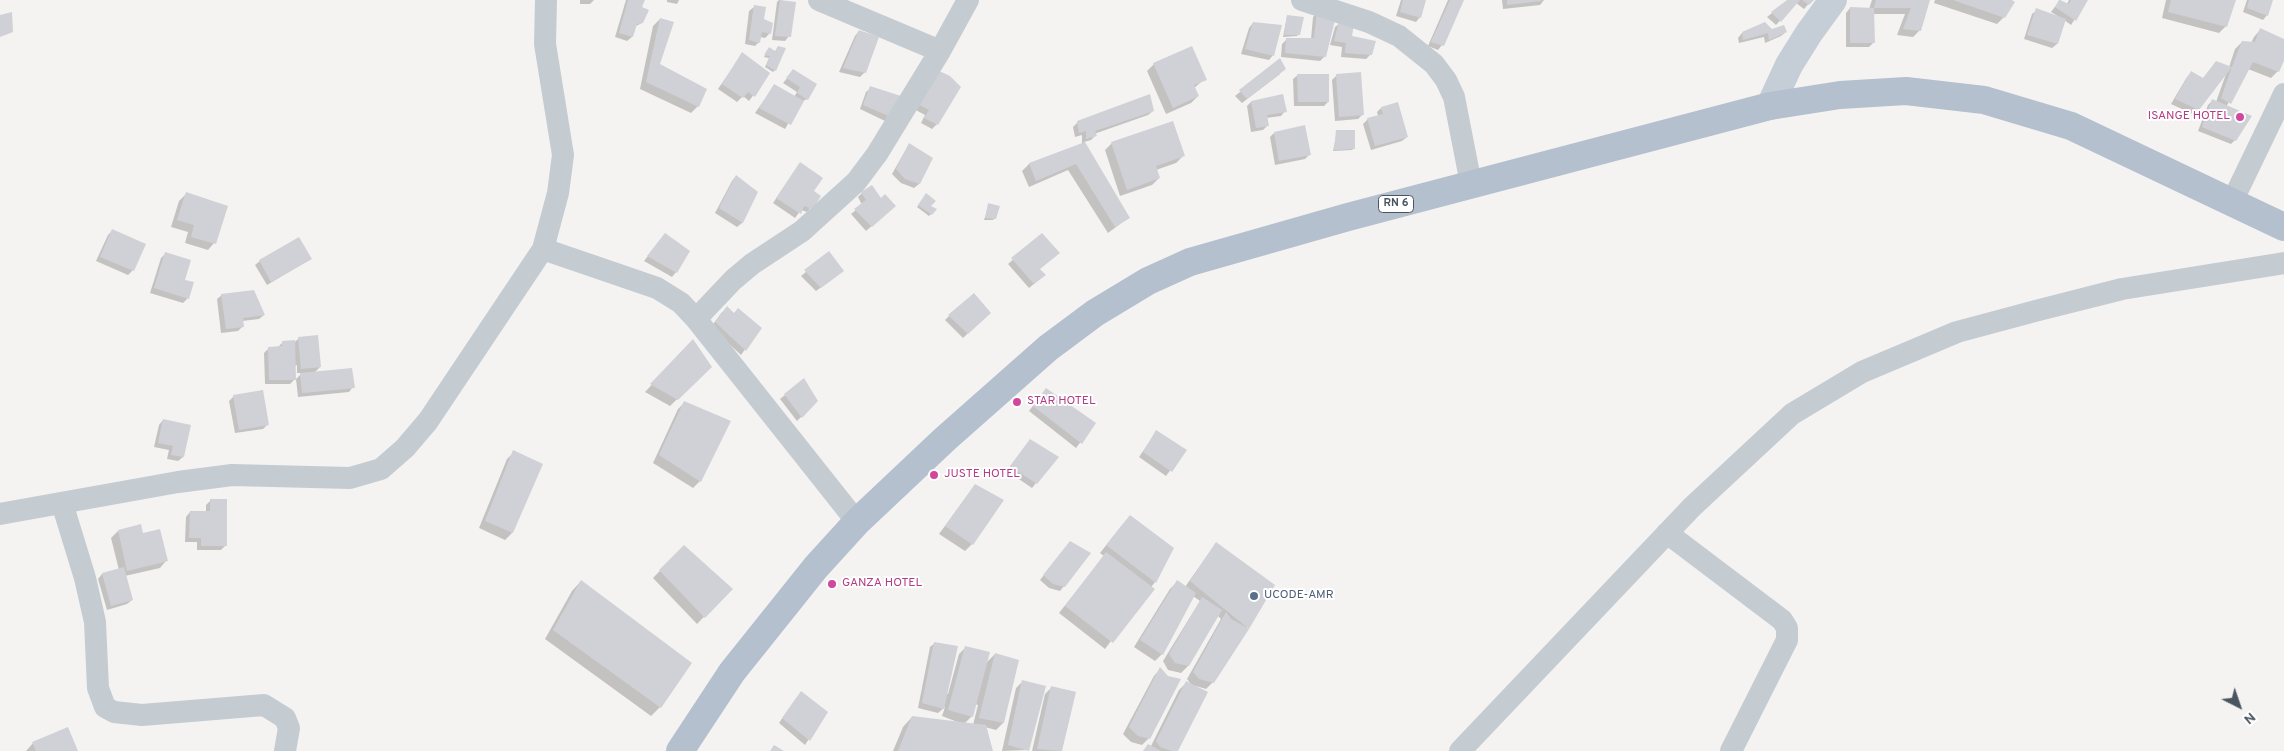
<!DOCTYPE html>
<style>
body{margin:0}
#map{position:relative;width:2284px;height:751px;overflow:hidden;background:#f4f3f2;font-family:Overpass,sans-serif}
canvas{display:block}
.north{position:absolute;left:2214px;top:681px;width:50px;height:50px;-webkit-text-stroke:4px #fff;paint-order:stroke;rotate:139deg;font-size:14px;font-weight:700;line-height:20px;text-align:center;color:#4b555f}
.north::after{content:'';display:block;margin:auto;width:18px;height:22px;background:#4b555f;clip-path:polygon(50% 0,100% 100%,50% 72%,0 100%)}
</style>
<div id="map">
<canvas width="2284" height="751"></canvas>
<div class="north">N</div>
</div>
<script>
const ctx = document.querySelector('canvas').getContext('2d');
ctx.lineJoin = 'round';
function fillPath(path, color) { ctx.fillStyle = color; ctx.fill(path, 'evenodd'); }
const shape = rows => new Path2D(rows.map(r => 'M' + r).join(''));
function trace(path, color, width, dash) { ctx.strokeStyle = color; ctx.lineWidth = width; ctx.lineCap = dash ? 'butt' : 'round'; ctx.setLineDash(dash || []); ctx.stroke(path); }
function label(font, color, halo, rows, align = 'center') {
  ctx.font = font + ' Overpass,sans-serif'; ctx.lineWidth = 4; ctx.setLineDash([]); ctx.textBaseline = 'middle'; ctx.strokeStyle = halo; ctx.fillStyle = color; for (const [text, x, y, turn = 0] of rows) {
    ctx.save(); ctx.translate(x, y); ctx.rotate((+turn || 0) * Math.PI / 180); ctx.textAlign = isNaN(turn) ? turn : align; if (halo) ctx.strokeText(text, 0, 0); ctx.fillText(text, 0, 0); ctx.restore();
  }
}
fillPath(shape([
 [580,0,594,0,590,4,580,4],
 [626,0,644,0,640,7,642,23,634,27,632,37,627,41,615,37],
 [667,0,679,0,677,4,667,2],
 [779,0,794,3,789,36,785,41,772,40,777,2],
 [1401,0,1425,0,1420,17,1416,22,1396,16],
 [1448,0,1462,0,1442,45,1438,50,1428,46],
 [1502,0,1544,0,1540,5,1503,9],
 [1789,0,1812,0,1804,9,1796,3,1776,25,1767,17],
 [1872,0,1929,0,1920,30,1913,37,1897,35,1905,14,1873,14,1874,42,1869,47,1846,47,1846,13,1850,8,1869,9],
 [1935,0,2009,0,2004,17,1997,24,1934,3],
 [2060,0,2067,4,2069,0,2087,0,2071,25,2064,20,2057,44,2052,48,2024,39,2032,14,2037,10,2059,17,2051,12],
 [2166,0,2235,0,2226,26,2219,33,2162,18],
 [2247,0,2272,0,2267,15,2263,20,2243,12],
 [754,7,762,20,772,23,769,34,765,38,760,37,759,42,755,46,745,44,749,11],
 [1317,13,1325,56,1320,61,1281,57,1282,44,1287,39,1311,39,1313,17],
 [1287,16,1299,34,1297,36,1283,37],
 [660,19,659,64,698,106,691,113,640,89,653,26],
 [1253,23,1273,55,1269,60,1241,54,1249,28],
 [1340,23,1351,37,1371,54,1366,59,1341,57,1342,47,1330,45,1335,27],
 [1771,30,1786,32,1781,36,1765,43,1764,37,1739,43,1738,38,1742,33],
 [2260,30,2284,40,2284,58,2278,71,2271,78,2248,69,2226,107,2235,140,2231,144,2198,131,2208,105,2212,101,2216,102,2226,74,2193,114,2171,104,2187,77,2191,73,2203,79,2216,62,2229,67,2235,49,2242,42,2251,43,2254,37],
 [859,31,865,72,860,77,839,72,855,36],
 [1191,48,1205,79,1194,88,1198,96,1191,103,1166,114,1147,71,1154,64],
 [769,49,775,70,773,72,765,67,769,58,764,57],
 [742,54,769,74,749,101,743,96,737,102,718,89],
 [1280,60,1280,74,1242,103,1235,96],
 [794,70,807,99,801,102,785,129,755,113,774,86,794,97,797,92,783,83],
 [937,71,937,124,932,129,921,123,925,115,912,108],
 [1298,75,1328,102,1324,106,1294,106,1293,79],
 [1337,75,1363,114,1358,119,1335,121,1332,80],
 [871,88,899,96,885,121,860,109,866,92],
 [1251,102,1285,111,1281,116,1266,118,1267,126,1263,130,1251,132,1247,106],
 [1381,108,1407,137,1402,141,1371,150,1363,124,1368,119,1378,116,1377,112],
 [1153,111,1148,115,1094,134,1095,136,1091,140,1084,142,1128,218,1108,233,1068,170,1029,187,1022,171,1029,164,1082,144,1082,135,1075,137,1073,127,1078,122],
 [1337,132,1354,148,1352,150,1333,151],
 [1274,133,1310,154,1305,159,1275,165,1270,137],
 [1112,143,1183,156,1176,163,1156,170,1159,178,1152,185,1120,196,1105,150],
 [909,144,931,158,919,184,914,188,901,183,892,174],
 [800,164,812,192,819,196,807,212,801,210,795,218,773,203],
 [736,176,756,193,742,223,737,227,715,213,732,181],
 [862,193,889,211,866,231,851,214,862,205,858,197],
 [186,194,214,243,208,250,185,243,188,232,171,227,179,201],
 [924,197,929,207,935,210,929,216,917,207],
 [989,205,995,218,993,220,984,220],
 [112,231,133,270,128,275,96,261,108,235],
 [1042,234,1039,269,1040,279,1029,288,1008,264],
 [661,239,676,272,672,277,644,261],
 [166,253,183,280,192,283,187,299,183,303,150,293,161,258],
 [829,253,838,275,816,291,801,276],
 [311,259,267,285,255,265,260,261],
 [222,295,264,315,259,319,242,321,243,326,238,331,221,333,217,299],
 [722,312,733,315,760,328,741,355,711,327],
 [989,313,963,338,945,320,949,316],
 [299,338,320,367,314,373,353,387,349,392,298,397,296,379,302,373,297,373,297,365,295,366,295,379,290,384,265,384,264,353,269,348,278,347,283,342,295,342],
 [687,347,711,366,670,406,645,392],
 [1042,394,1095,423,1076,448,1029,411],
 [785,395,817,401,797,421,780,399],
 [234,396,268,424,263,429,235,433,229,401],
 [685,402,729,421,700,481,693,488,653,463,678,409],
 [163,420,183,457,178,461,167,459,169,450,154,447,159,425],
 [1156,432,1185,450,1166,476,1139,457],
 [1030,441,1036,483,1032,488,1007,471],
 [514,452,541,465,512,533,505,540,479,528,507,459],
 [975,485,972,544,965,551,939,534],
 [211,500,225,546,221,550,197,550,197,542,185,542,186,517,190,512,206,512,206,505],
 [1123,524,1155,582,1105,649,1059,613,1104,556,1100,553],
 [118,531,142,534,166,561,160,568,125,576,132,600,127,604,107,610,98,579,102,574,119,570,111,538],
 [1216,543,1273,585,1213,682,1206,689,1196,686,1176,751,1143,751,1149,745,1151,746,1179,690,1186,683,1193,687,1187,679,1221,619,1217,615,1188,666,1181,673,1168,670,1163,661,1200,601,1193,596,1162,654,1155,661,1134,647,1170,589,1177,582,1185,587],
 [684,546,731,589,697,624,653,578],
 [1066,547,1064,586,1060,591,1049,588,1040,580],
 [581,581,660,707,651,716,545,639,572,591],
 [935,643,946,694,948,694,959,654,966,647,985,664,995,654,1003,723,996,730,985,727,992,751,893,751,903,727,912,717,960,723,942,716,945,707,938,713,918,708,930,647],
 [975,704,978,705,973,725,964,724,972,716],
 [1160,669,1149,738,1142,745,1131,742,1123,734,1154,676],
 [1023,681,1028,750,1002,751,1016,688],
 [1052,687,1075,692,1061,751,1032,751,1045,694],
 [797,697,826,712,805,745,779,723],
 [33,743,77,751,26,751]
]), '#0003');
fillPath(shape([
 [628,0,645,0,642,7,649,10,643,23,637,24,633,37,619,33],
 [780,0,796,2,791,37,775,36],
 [1403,0,1426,0,1421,18,1400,12],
 [1450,0,1464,0,1444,46,1431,42],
 [1507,0,1541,0,1541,1,1507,5],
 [1787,0,1800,0,1781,22,1771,12],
 [1802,0,1814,0,1809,5],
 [1876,0,1930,0,1921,31,1903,29,1911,8,1874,8],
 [1953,0,2012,0,2015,2,2005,18],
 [2059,0,2069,4,2071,0,2088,0,2076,21,2055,7],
 [2171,0,2236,0,2227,27,2168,12],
 [2249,0,2273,0,2268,16,2247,8],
 [754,5,766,7,764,19,773,23,771,34,762,32,760,43,749,40],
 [1850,7,1874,8,1875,43,1850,43],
 [2036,8,2066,19,2058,44,2027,35],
 [12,12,13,32,0,37,0,15],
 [1317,12,1336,16,1326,57,1285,53,1286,38,1314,38],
 [1287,15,1304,17,1300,35,1284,35],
 [660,18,674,22,660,64,707,89,699,107,646,82],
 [1339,21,1354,24,1352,36,1376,41,1372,55,1345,53,1346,43,1334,41],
 [1253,22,1282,25,1274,56,1245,49],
 [1765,22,1772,29,1784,25,1787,32,1769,40,1768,33,1743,40,1742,32],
 [2260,28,2284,39,2284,61,2279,72,2253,62,2231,104,2221,98,2232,67,2199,110,2175,99,2191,71,2203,78,2216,61,2232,67,2242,41,2255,42],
 [859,30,879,37,866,73,843,68],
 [778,46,786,48,776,71,766,65,770,56,764,55,769,47,775,51],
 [1192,46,1207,80,1194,85,1199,96,1173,108,1153,63],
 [742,52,770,73,755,97,748,92,743,98,722,84],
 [1280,58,1286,69,1247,99,1239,90],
 [793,69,817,84,808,100,797,93,800,87,786,78],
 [937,70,950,76,961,87,938,125,924,118,929,110,916,103],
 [1361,72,1364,115,1339,117,1336,74],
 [1297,74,1329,74,1329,102,1298,102],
 [774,84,804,101,791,125,759,108],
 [870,86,901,96,891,117,863,105],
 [1150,94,1154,111,1095,131,1097,136,1086,139,1086,131,1079,133,1077,121],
 [1283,94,1287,112,1267,115,1269,126,1256,128,1251,101],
 [2212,99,2252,116,2236,141,2202,127],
 [1398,102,1408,137,1375,146,1367,118,1383,114,1381,107],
 [1173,121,1185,156,1156,166,1160,178,1127,190,1111,142],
 [1305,125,1311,155,1279,161,1274,132],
 [1336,130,1355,130,1355,149,1334,150],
 [1085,142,1130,218,1115,227,1076,164,1036,181,1029,163],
 [909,143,933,158,920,184,905,179,896,169],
 [800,162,823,178,814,191,821,196,813,209,804,206,801,214,776,198],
 [736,175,758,192,743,223,719,208],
 [872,185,881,198,885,194,896,206,872,227,854,209,866,200,861,192],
 [186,192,228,206,216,244,191,237,194,225,177,220],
 [926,193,936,201,931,206,937,209,932,215,918,205],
 [988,203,1000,206,996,219,985,218],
 [112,229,146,244,134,271,100,257],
 [665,233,690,251,677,273,647,256],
 [1042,233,1060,253,1040,269,1046,275,1034,284,1011,258],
 [299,237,312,259,271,282,259,260],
 [829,251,844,271,821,288,804,270],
 [165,252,191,260,185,280,194,282,189,299,154,288],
 [254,290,265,315,243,318,244,327,226,329,221,294],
 [974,293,991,313,968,334,948,315],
 [727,306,734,313,738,308,762,328,746,351,715,322],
 [318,335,321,367,301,369,298,337],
 [693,339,712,367,678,400,650,384],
 [295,340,296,380,269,380,268,347,282,346,282,341],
 [352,368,355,388,302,393,300,373],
 [804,378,818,401,802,418,784,394],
 [1046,388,1096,423,1082,444,1033,406],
 [263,390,269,425,239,430,233,395],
 [684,401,731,421,701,482,659,455],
 [163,419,191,425,184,457,171,455,173,446,158,443],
 [1156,430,1187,450,1172,472,1143,452],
 [1030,439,1059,457,1037,484,1010,466],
 [513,450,543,464,513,533,485,521],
 [975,484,1004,500,973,545,945,526],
 [210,499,227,499,227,546,201,546,201,538,189,538,190,511,210,511],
 [1130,515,1174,548,1156,583,1106,545],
 [141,524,143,533,160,529,168,561,127,571,118,530],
 [1070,541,1091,553,1065,587,1053,584,1043,575],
 [1216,542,1275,585,1249,629,1214,683,1199,679,1193,672,1226,612,1231,619,1249,629,1190,581],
 [684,545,733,589,705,618,659,570],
 [1106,552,1155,589,1113,643,1065,606],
 [124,567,133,600,111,606,102,573],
 [581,580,692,663,661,708,553,630],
 [1177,580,1196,593,1163,655,1140,640],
 [1202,597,1222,610,1189,666,1175,663,1169,654],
 [934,642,958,646,944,709,922,703],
 [965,646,990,652,973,717,948,710],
 [995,653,1019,660,1004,723,979,718],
 [1160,667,1168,676,1181,679,1150,739,1138,736,1129,727],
 [1022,680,1046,686,1029,751,1008,745],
 [1186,681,1208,692,1178,751,1172,751,1160,747,1156,741],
 [1051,686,1076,692,1062,751,1037,749],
 [801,691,828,712,810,741,782,718],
 [912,716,986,725,993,751,898,751],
 [68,727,78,751,36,751,32,742],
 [1148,744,1161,751,1143,751],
 [774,745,784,751,770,751]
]), '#d0d1d6');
trace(shape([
 [819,0,940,51],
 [1302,0,1369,22,1399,36,1434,64,1446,80,1454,97,1471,184],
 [2232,202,2284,94],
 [543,249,558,193,563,155,545,44,546,0],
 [696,319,733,280,752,264,802,231,856,182,877,154,940,51,968,0],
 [62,503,85,578,95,622,98,688,105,707,114,712,142,715,264,705,285,718,289,728,285,751],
 [0,514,178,482,232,475,350,478,381,469,405,448,428,421,543,249,657,288,681,303,696,319,857,522],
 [1667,533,1782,620,1787,628,1787,640,1731,751],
 [1460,751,1692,507,1792,414,1862,372,1957,332,2039,310,2122,289,2284,263]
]), '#c4ccd2', 22);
trace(shape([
 [1770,106,1789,65,1809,33,1833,0]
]), '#c5cdd7', 28);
trace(shape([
 [680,751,732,672,816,567,857,522,945,439,1048,348,1095,313,1148,281,1190,262,1348,217,1770,106,1840,95,1906,91,1984,100,2071,126,2284,227]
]), '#b4c0ce', 28);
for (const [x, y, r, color] of [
 [2240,117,5,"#d1479c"],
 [1017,402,5,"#d1479c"],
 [934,475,5,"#d1479c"],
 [832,584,5,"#d1479c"],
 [1254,596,5,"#5c6f8a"]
]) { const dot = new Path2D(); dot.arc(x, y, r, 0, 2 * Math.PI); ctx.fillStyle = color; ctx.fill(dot); trace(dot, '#fff', 2); }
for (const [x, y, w] of [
 [1396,204,35]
]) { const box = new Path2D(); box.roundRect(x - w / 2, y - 8.5, w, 17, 4); ctx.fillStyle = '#fff'; ctx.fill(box); trace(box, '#4b555f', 1); }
label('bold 11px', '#4b555f', null, [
 ["RN 6",1396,204]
]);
label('12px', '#b23c85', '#fff', [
 ["ISANGE HOTEL",2230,117,"right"],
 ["STAR HOTEL",1027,402],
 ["JUSTE HOTEL",944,475],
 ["GANZA HOTEL",842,584]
], 'left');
label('12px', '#4e5e75', '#fff', [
 ["UCODE-AMR",1264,596]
], 'left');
</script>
